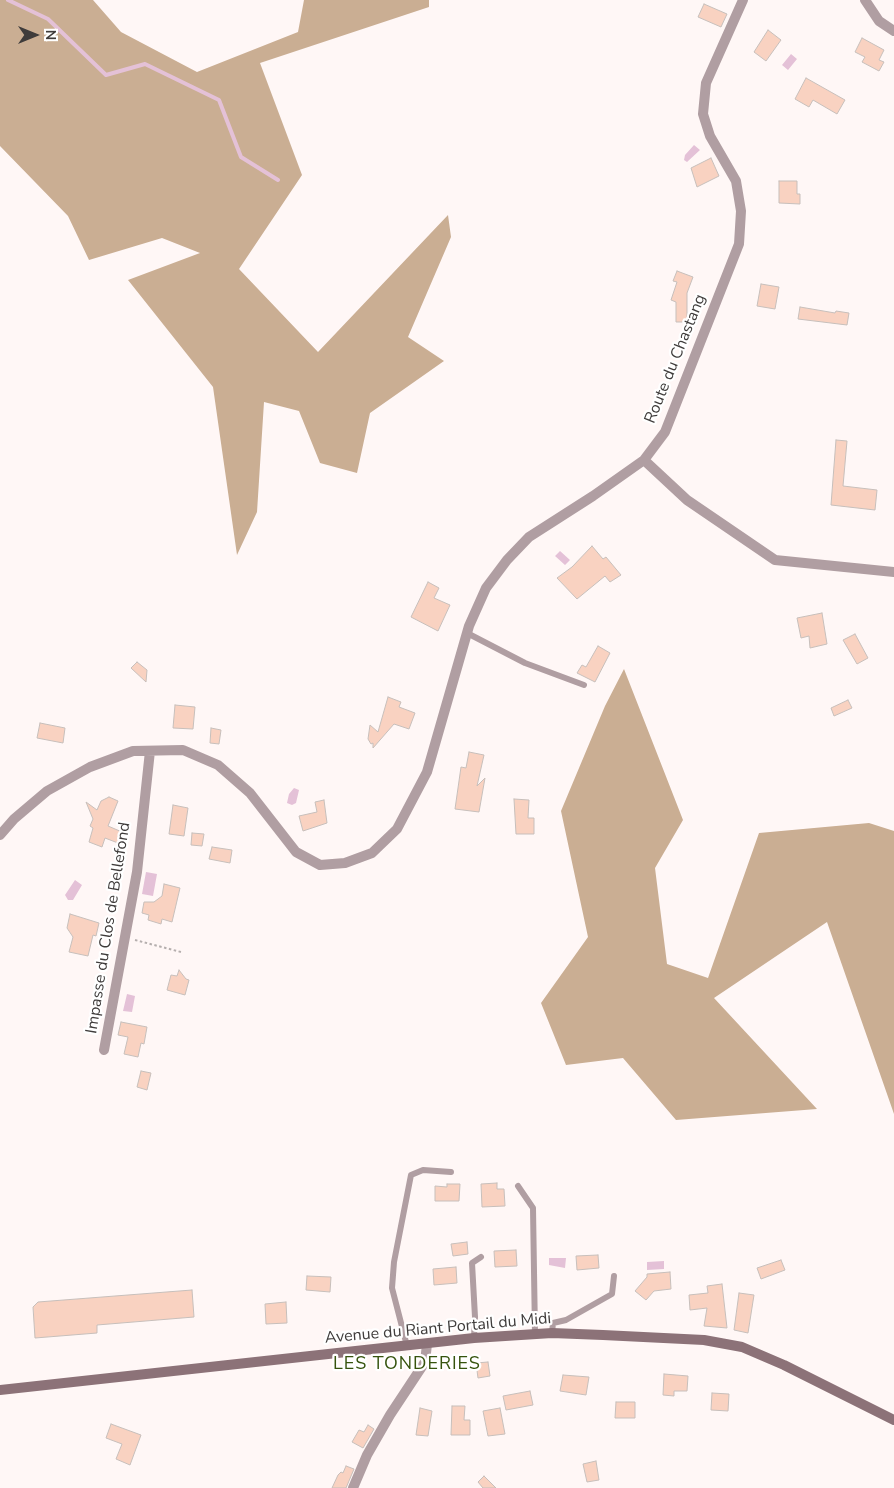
<!DOCTYPE html>
<style>
body{margin:0}
#map{position:relative;width:894px;height:1488px;overflow:hidden;background:#fff7f6;font-family:"Nunito Sans",sans-serif}
canvas{display:block}
.north{position:absolute;left:10px;top:10px;width:50px;height:50px;-webkit-text-stroke:4px #fff;paint-order:stroke;rotate:90deg;font-size:14px;font-weight:700;line-height:20px;text-align:center;color:#3f3c3b}
.north::after{content:'';display:block;margin:auto;width:18px;height:22px;background:#3f3c3b;clip-path:polygon(50% 0,100% 100%,50% 72%,0 100%)}
</style>
<div id="map">
<canvas width="894" height="1488"></canvas>
<div class="north">N</div>
</div>
<script>
const ctx = document.querySelector('canvas').getContext('2d');
ctx.lineJoin = 'round';
function fillPath(path, color) { ctx.fillStyle = color; ctx.fill(path, 'evenodd'); }
const shape = rows => new Path2D(rows.map(r => 'M' + r).join(''));
function trace(path, color, width, dash) { ctx.strokeStyle = color; ctx.lineWidth = width; ctx.lineCap = dash ? 'butt' : 'round'; ctx.setLineDash(dash || []); ctx.stroke(path); }
function label(font, color, halo, rows, align = 'center') {
  ctx.font = font + ' "Nunito Sans",sans-serif'; ctx.lineWidth = 4.5; ctx.setLineDash([]); ctx.textBaseline = 'middle'; ctx.strokeStyle = halo; ctx.fillStyle = color; for (const [text, x, y, turn = 0] of rows) {
    ctx.save(); ctx.translate(x, y); ctx.rotate((+turn || 0) * Math.PI / 180); ctx.textAlign = isNaN(turn) ? turn : align; if (halo) ctx.strokeText(text, 0, 0); ctx.fillText(text, 0, 0); ctx.restore();
  }
}
fillPath(shape([
 [0,0,93,0,121,32,197,72,298,32,304,0,429,0,429,7,260,63,302,175,239,269,318,352,448,215,451,237,408,337,444,361,370,413,357,473,320,463,299,411,264,402,257,512,237,555,213,387,128,280,200,253,162,238,89,260,68,216,0,146],
 [624,669,683,820,655,868,667,964,708,978,759,833,869,823,894,831,894,1114,827,922,714,998,817,1109,676,1120,623,1058,566,1065,541,1003,588,937,561,811,605,706]
]), '#caae93');
fillPath(shape([
 [791,54,797,59,788,70,782,65],
 [694,145,700,150,687,162,684,160,685,155],
 [560,551,570,560,565,565,555,556],
 [294,788,299,790,296,803,292,805,287,803,289,794],
 [146,872,157,874,153,896,142,894],
 [75,880,82,885,73,900,68,900,65,895],
 [127,994,135,996,132,1012,123,1011],
 [549,1258,566,1258,565,1268,549,1265],
 [664,1261,664,1269,647,1270,647,1262]
]), '#e4c1d7');
trace(shape([
 [8,0,48,19,106,75,145,64,219,100,241,157,278,180]
]), '#e4c1d7', 4);
const building = shape([
 [704,4,727,14,721,27,698,17,704,4],
 [768,30,781,40,766,61,754,52,768,30],
 [862,38,884,50,879,60,884,62,879,71,862,62,865,57,855,52,862,38],
 [806,78,845,100,837,114,813,100,809,107,795,99,806,78],
 [711,158,719,176,697,187,691,168,711,158],
 [779,181,797,181,797,194,800,194,800,204,779,203,779,181],
 [677,271,693,277,687,293,687,322,676,322,676,302,671,300,677,282,673,281,677,271],
 [761,284,779,287,775,309,757,306,761,284],
 [800,307,835,313,836,311,849,313,847,325,798,319,800,307],
 [836,440,847,441,843,486,877,490,875,510,831,505,836,440],
 [592,546,603,559,606,557,621,575,610,582,605,576,577,599,557,578,572,567,592,546],
 [428,582,439,588,434,598,450,605,438,631,411,617,428,582],
 [822,613,827,644,810,648,809,636,801,638,797,618,822,613],
 [855,634,868,658,857,664,843,640,855,634],
 [598,646,610,653,595,682,577,673,582,665,586,667,598,646],
 [137,662,147,670,146,682,131,668,137,662],
 [388,697,401,702,399,707,415,713,409,729,394,724,373,748,373,743,371,744,368,739,370,725,378,732,388,697],
 [848,700,852,708,834,716,831,708,848,700],
 [175,705,195,707,193,729,173,728,175,705],
 [40,723,65,728,63,743,37,738,40,723],
 [211,728,221,730,219,744,210,743,211,728],
 [469,752,484,755,477,786,485,778,479,812,455,809,461,767,466,768,469,752],
 [109,797,118,801,108,826,122,832,118,843,105,838,102,847,89,842,93,828,90,826,93,819,86,802,97,810,101,801,109,797],
 [514,799,529,800,528,818,534,818,534,834,516,834,514,799],
 [324,800,327,823,303,831,299,816,317,812,315,802,324,800],
 [173,805,188,808,184,836,169,834,173,805],
 [192,833,204,834,202,846,191,845,192,833],
 [212,847,232,850,230,863,209,859,212,847],
 [164,884,180,888,172,922,162,919,161,924,148,920,149,915,142,913,144,902,154,902,162,896,164,884],
 [70,914,99,923,96,936,93,935,88,956,69,952,73,937,67,928,70,914],
 [179,970,186,979,189,980,185,995,167,990,171,975,177,976,179,970],
 [121,1022,147,1027,144,1044,141,1043,138,1057,124,1054,128,1037,118,1035,121,1022],
 [141,1071,151,1073,147,1090,137,1087,141,1071],
 [497,1183,497,1189,504,1189,505,1206,482,1207,481,1184,497,1183],
 [447,1184,460,1184,459,1201,435,1201,435,1186,447,1187,447,1184],
 [467,1242,468,1254,453,1256,451,1244,467,1242],
 [516,1250,517,1266,495,1267,494,1251,516,1250],
 [598,1255,599,1268,577,1270,576,1256,598,1255],
 [781,1260,785,1270,761,1279,757,1268,781,1260],
 [456,1267,457,1283,434,1285,433,1269,456,1267],
 [670,1272,671,1289,654,1291,646,1300,635,1291,647,1277,647,1274,670,1272],
 [307,1276,331,1277,330,1292,306,1290,307,1276],
 [722,1284,727,1328,704,1326,707,1308,690,1310,689,1295,708,1293,707,1286,722,1284],
 [192,1290,194,1317,97,1325,97,1333,35,1338,33,1307,38,1302,192,1290],
 [739,1293,754,1295,748,1333,734,1330,739,1293],
 [286,1302,287,1323,266,1324,265,1304,286,1302],
 [488,1362,490,1376,478,1378,476,1363,488,1362],
 [664,1374,688,1376,687,1391,674,1391,674,1396,663,1395,664,1374],
 [563,1375,589,1377,586,1395,560,1391,563,1375],
 [530,1391,533,1405,506,1410,503,1396,530,1391],
 [712,1393,729,1394,728,1411,711,1410,712,1393],
 [616,1402,635,1402,635,1418,615,1418,616,1402],
 [452,1406,465,1406,464,1420,470,1420,470,1435,451,1435,452,1406],
 [420,1408,432,1411,428,1436,416,1435,420,1408],
 [500,1408,505,1434,488,1436,483,1411,500,1408],
 [111,1424,141,1435,130,1465,116,1459,122,1444,106,1438,111,1424],
 [368,1425,374,1429,363,1448,352,1442,359,1430,364,1432,368,1425],
 [596,1461,599,1480,587,1482,583,1464,596,1461],
 [346,1466,354,1469,346,1488,332,1488,338,1475,341,1472,343,1473,346,1466],
 [484,1476,496,1488,483,1488,478,1482,484,1476]
]);
fillPath(building, '#f9d2c1');
trace(building, '#c7bfbb', 1);
trace(shape([
 [135,940,181,952]
]), '#b5afae', 2, [2.5, 2.5]);
trace(shape([
 [467,633,525,663,584,685],
 [518,1186,533,1208,535,1334],
 [552,1333,553,1323,566,1320,612,1294,614,1276],
 [474,1338,475,1317,472,1263,481,1257],
 [407,1346,392,1288,394,1262,411,1175,423,1170,451,1172]
]), '#b09ea2', 6);
trace(shape([
 [865,0,879,21,894,31],
 [644,460,687,500,775,560,894,572],
 [0,835,14,819,47,791,90,767,133,751,183,750,218,765,250,793,296,852,320,865,345,863,372,853,397,829,427,772,469,626,486,588,507,560,529,537,593,496,644,460,665,432,739,244,741,211,736,181,710,136,703,114,706,83,743,0],
 [104,1050,137,872,150,751],
 [353,1488,367,1455,390,1415,425,1362,427,1344]
]), '#b09ea2', 10);
trace(shape([
 [0,1390,474,1338,552,1333,603,1335,704,1340,742,1347,784,1365,894,1420]
]), '#8c7278', 10);
label('16px', '#3f3c3b', '#fff', [
 ["Route du Chastang",676,359,-68],
 ["Impasse du Clos de Bellefond",109,928,-81],
 ["Avenue du Riant Portail du Midi",438,1329,-5]
]);
ctx.letterSpacing = '1px';
label('18px', '#36530d', '#fff', [
 ["LES TONDERIES",407,1365]
]);
ctx.letterSpacing = '0px';
</script>
